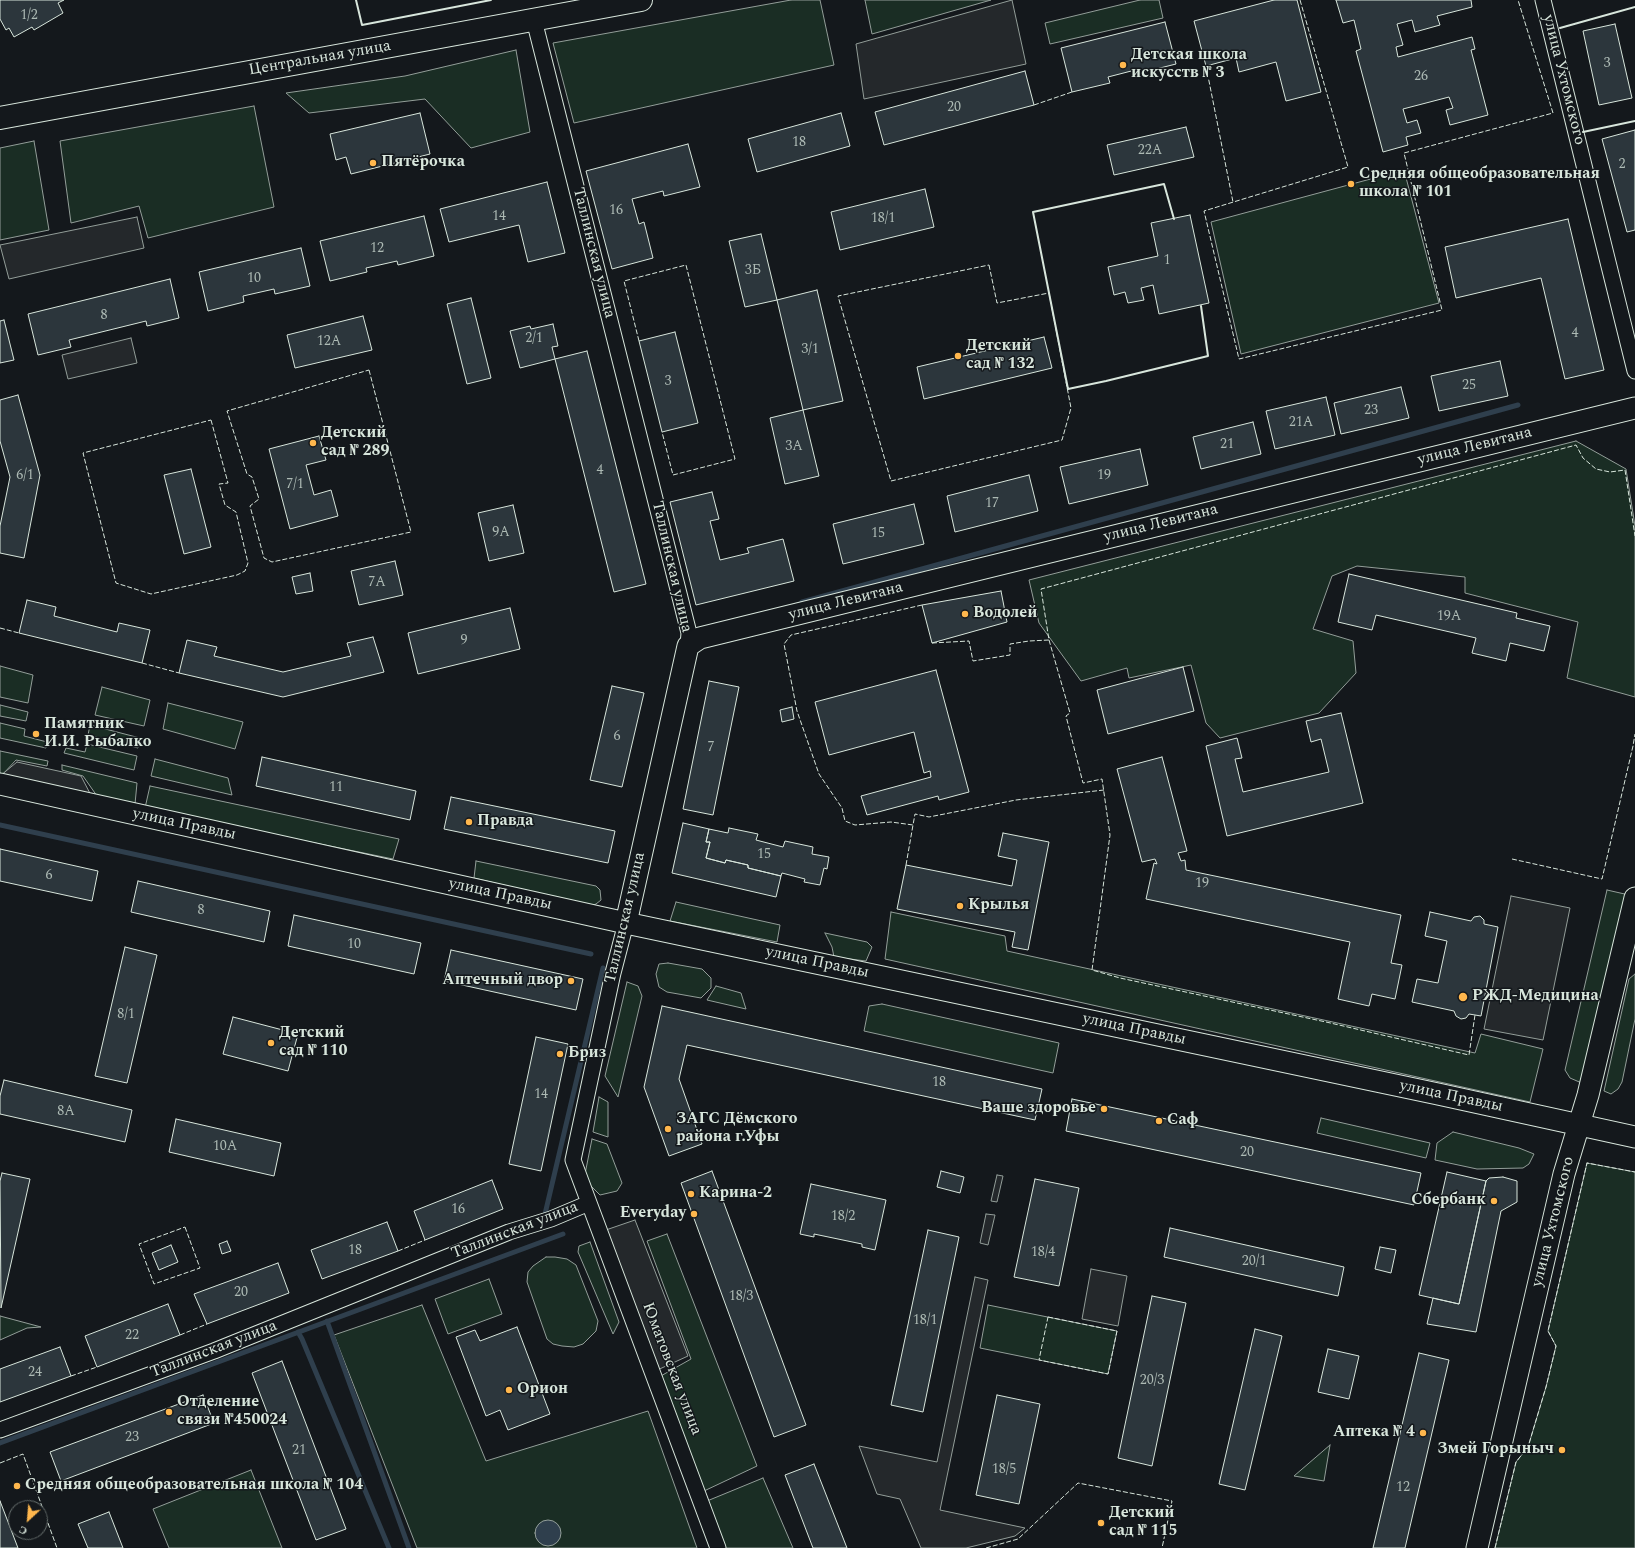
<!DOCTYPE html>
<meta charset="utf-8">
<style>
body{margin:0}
#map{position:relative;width:1635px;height:1548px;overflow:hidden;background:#14181c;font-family:Spectral,serif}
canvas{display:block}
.north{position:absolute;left:8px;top:1500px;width:40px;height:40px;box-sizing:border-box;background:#14181c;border:1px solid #626a69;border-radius:50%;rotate:206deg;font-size:11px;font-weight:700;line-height:16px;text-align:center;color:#d8e6dc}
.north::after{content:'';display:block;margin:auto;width:14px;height:18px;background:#ffb74d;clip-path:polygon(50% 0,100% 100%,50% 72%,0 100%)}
</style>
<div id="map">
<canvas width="1635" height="1548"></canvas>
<div class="north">С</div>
</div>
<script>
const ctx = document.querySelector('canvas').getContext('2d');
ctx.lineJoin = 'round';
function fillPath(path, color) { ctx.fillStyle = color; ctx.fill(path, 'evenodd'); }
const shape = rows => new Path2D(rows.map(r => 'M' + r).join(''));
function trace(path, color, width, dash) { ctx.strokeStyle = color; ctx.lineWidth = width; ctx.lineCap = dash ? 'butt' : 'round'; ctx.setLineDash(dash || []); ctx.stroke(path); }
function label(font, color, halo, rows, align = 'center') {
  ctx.font = font + ' Spectral,serif'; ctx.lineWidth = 3; ctx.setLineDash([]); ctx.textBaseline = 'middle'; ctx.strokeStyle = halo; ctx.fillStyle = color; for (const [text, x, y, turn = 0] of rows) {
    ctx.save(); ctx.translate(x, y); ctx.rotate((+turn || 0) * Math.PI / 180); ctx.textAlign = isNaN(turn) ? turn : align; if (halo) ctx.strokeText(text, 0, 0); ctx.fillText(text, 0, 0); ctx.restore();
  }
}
const green = shape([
 [791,0,820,0,834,65,574,123,553,43,791,0],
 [865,0,991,0,872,34,865,0],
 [1140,0,1159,0,1163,18,1050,44,1045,23,1140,0],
 [516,50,530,132,471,148,425,99,309,113,286,93,405,76,516,50],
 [254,106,274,207,148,238,139,206,71,223,60,141,254,106],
 [34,141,49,230,0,240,0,148,34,141],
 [1404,170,1439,303,1241,354,1211,222,1404,170],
 [1576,441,1626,469,1635,526,1635,697,1567,678,1578,622,1465,593,1465,577,1357,566,1332,576,1313,629,1353,641,1356,673,1319,713,1220,738,1206,723,1191,665,1129,678,1127,668,1081,681,1039,623,1029,580,1576,441],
 [0,666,33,675,28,703,0,697,0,666],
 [102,687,150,700,144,726,95,715,102,687],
 [168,703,243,722,235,749,163,729,168,703],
 [0,705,28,712,26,721,0,716,0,705],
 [0,723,25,729,24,736,47,742,46,748,0,738,0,723],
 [90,725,140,738,138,748,88,735,90,725],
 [87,744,137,756,134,770,64,753,66,748,85,752,87,744],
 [0,751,48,761,47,766,16,760,3,774,0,773,0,751],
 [155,759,228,778,232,795,151,776,155,759],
 [62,765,137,783,135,804,97,796,83,776,62,770,62,765],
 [150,786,399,839,393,859,145,808,150,786],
 [476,861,596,886,600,890,601,900,596,904,591,906,474,878,476,861],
 [1607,890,1629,895,1584,1084,1570,1078,1565,1070,1607,890],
 [676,902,780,925,777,942,670,921,676,902],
 [891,912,1005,936,1007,951,1475,1053,1481,1034,1543,1049,1530,1102,885,959,891,912],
 [825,933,867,942,872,947,866,961,834,957,832,947,825,933],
 [668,963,702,969,711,978,711,988,701,998,667,992,659,987,656,974,659,964,668,963],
 [1635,974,1635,1019,1622,1082,1618,1089,1611,1094,1604,1091,1629,979,1635,974],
 [627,982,638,986,642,996,618,1097,605,1076,627,982],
 [716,986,741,993,746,1009,707,1000,716,986],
 [882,1004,1059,1043,1053,1073,864,1031,869,1006,882,1004],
 [599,1097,608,1102,608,1137,593,1132,599,1097],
 [1321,1118,1430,1143,1426,1158,1317,1133,1321,1118],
 [1453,1132,1519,1148,1534,1154,1529,1164,1523,1168,1477,1169,1435,1160,1437,1143,1453,1132],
 [592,1139,607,1144,622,1183,617,1191,600,1195,589,1184,585,1174,592,1139],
 [1587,1163,1635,1172,1635,1548,1495,1548,1516,1462,1528,1447,1546,1387,1556,1346,1548,1331,1587,1163],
 [667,1234,757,1466,704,1491,659,1377,691,1359,647,1241,667,1234],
 [590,1242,619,1322,613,1334,578,1252,579,1246,590,1242],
 [546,1257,555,1257,567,1259,576,1265,598,1321,596,1331,583,1344,574,1347,562,1346,553,1344,547,1339,527,1282,528,1272,533,1266,546,1257],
 [489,1279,502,1314,448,1334,435,1299,489,1279],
 [422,1305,486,1461,648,1411,697,1548,417,1548,334,1335,422,1305],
 [988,1305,1117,1331,1108,1374,980,1348,988,1305],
 [0,1316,41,1327,27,1328,0,1340,0,1316],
 [1330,1445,1324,1481,1294,1476,1330,1445],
 [251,1470,282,1548,169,1548,153,1509,251,1470],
 [763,1478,793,1548,724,1548,707,1501,763,1478]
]);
fillPath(green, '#1a2d24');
trace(green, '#939e99', 1);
const parking = shape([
 [1012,0,1026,64,864,99,856,44,1012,0],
 [137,217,144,248,9,279,0,245,137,217],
 [131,338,137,363,68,379,62,355,131,338],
 [17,762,81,776,96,805,0,776,17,762],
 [1511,896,1570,908,1543,1040,1484,1029,1511,896],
 [997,1175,1003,1176,997,1202,991,1201,997,1175],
 [986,1214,995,1215,988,1245,980,1243,986,1214],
 [635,1220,688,1356,653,1372,600,1232,635,1220],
 [1091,1269,1127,1276,1118,1326,1082,1319,1091,1269],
 [975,1277,988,1280,940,1510,1025,1528,1015,1536,966,1548,921,1548,900,1499,877,1494,859,1446,937,1462,975,1277]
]);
fillPath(parking, '#24282b');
trace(parking, '#939e99', 1);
const water = shape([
 '535 1533a13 13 0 1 1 26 0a13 13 0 1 1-26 0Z'
]);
fillPath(water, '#2f3f4d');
trace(water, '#939e99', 1);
trace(shape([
 [802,602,1518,405],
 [0,825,591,954],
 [545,1214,603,968],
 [327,1321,409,1548],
 [298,1332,302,1339,389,1548],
 [0,1443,563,1234]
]), '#2f3f4d', 5);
const building = shape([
 [0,0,64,0,58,3,63,13,34,30,32,27,14,37,9,28,6,30,0,19,0,0],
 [1274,0,1297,0,1321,92,1286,101,1276,62,1239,72,1236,58,1206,66,1194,21,1274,0],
 [1336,0,1471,0,1472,7,1437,16,1440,25,1415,32,1412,20,1397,24,1403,45,1396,47,1398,57,1472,37,1475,49,1471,50,1488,115,1450,125,1446,110,1453,108,1449,97,1403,109,1407,123,1417,120,1421,133,1406,137,1408,145,1383,152,1356,51,1361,49,1354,20,1343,23,1336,0],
 [1165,22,1176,64,1140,73,1139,69,1108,77,1110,83,1072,92,1061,48,1165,22],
 [1615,24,1632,98,1599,105,1583,31,1615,24],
 [1025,71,1034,105,884,145,875,112,1025,71],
 [420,113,430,154,351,174,346,157,336,160,330,134,420,113],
 [841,113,850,146,757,172,748,139,841,113],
 [1186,127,1194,157,1114,175,1107,145,1186,127],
 [1635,130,1635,230,1627,232,1602,139,1635,130],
 [688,144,700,187,664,196,663,191,632,199,639,224,644,222,653,258,612,269,586,171,688,144],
 [547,182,565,253,528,262,519,225,449,242,440,209,547,182],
 [925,189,934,227,840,250,831,212,925,189],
 [1190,215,1209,303,1159,314,1153,285,1141,288,1144,300,1128,303,1125,292,1114,295,1108,267,1158,256,1151,223,1190,215],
 [424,216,434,256,398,265,397,261,366,268,367,272,330,281,320,241,424,216],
 [1568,219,1604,370,1565,379,1541,278,1456,298,1445,247,1568,219],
 [761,234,777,300,745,307,729,241,761,234],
 [301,248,310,286,275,294,274,289,243,296,244,302,208,311,199,272,301,248],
 [170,279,179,318,147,326,146,321,69,340,71,347,38,355,28,314,170,279],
 [817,290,843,401,803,410,777,300,817,290],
 [471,298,491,378,467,384,447,304,471,298],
 [363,316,372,350,295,368,287,335,363,316],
 [4,320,14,360,0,363,0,321,4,320],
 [553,324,558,346,552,347,555,359,520,368,510,331,530,326,531,329,553,324],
 [675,332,698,423,662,432,639,341,675,332],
 [1044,337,1052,368,924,399,917,367,1044,337],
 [587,351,646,584,614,592,555,359,587,351],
 [1500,361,1508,396,1439,411,1431,376,1500,361],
 [1401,387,1409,418,1341,434,1334,403,1401,387],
 [18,395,40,475,24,558,0,553,0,526,10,477,0,441,0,400,18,395],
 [1326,397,1335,435,1275,449,1266,411,1326,397],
 [803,410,819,476,785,484,770,418,803,410],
 [1253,422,1261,454,1201,469,1193,437,1253,422],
 [319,436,326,460,306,465,314,495,331,490,338,516,290,529,269,449,319,436],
 [1140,449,1148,485,1069,504,1060,467,1140,449],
 [191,469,211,547,184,554,164,475,191,469],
 [1029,475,1038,511,955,532,947,496,1029,475],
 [712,492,719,519,710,521,720,560,749,553,747,548,783,539,794,581,696,605,670,502,712,492],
 [914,504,924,544,843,564,833,524,914,504],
 [513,505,524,553,489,561,478,513,513,505],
 [395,561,403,595,359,605,351,571,395,561],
 [310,573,313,591,296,594,292,577,310,573],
 [1349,574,1517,613,1516,618,1550,626,1544,651,1510,643,1506,661,1472,653,1476,638,1376,615,1372,630,1338,622,1349,574],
 [1001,591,1007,622,932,643,922,605,1001,591],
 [27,600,56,607,54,616,117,632,119,623,150,630,142,663,19,633,27,600],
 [510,608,520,649,418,674,408,633,510,608],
 [373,637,384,672,283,697,179,673,187,640,217,647,214,656,283,672,351,656,347,643,373,637],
 [1183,667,1194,711,1108,734,1097,690,1183,667],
 [936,670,969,792,939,800,938,796,867,815,861,796,931,777,930,771,924,773,914,732,829,755,815,702,936,670],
 [709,681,739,687,713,815,683,809,709,681],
 [612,686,644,693,622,787,590,780,612,686],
 [792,707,794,719,782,722,780,710,792,707],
 [1341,713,1363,803,1227,836,1206,746,1237,738,1242,758,1235,759,1243,792,1329,772,1321,739,1311,742,1306,721,1341,713],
 [262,757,416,791,410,820,256,786,262,757],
 [1162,757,1187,851,1178,853,1181,861,1185,860,1186,870,1401,915,1391,963,1402,965,1395,999,1372,994,1369,1006,1338,999,1350,942,1146,899,1154,863,1157,864,1155,859,1142,862,1117,769,1162,757],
 [451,797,615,831,608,863,444,829,451,797],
 [683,823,709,829,706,842,710,842,706,858,725,863,726,860,748,865,748,868,781,876,776,897,672,873,683,823],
 [729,828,758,834,756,840,783,847,785,841,813,847,812,854,829,857,827,869,824,868,820,885,804,882,805,879,782,873,781,876,748,868,748,865,726,860,725,863,706,858,710,842,706,842,709,829,728,833,729,828],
 [1003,833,1049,842,1028,950,1012,947,1015,932,897,909,906,865,1012,886,1017,860,998,856,1003,833],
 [0,849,98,871,92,901,0,881,0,849],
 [138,881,270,911,264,942,131,912,138,881],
 [1430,912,1471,921,1474,917,1480,916,1484,920,1484,924,1498,927,1481,1016,1469,1014,1466,1018,1461,1019,1456,1016,1454,1011,1412,1002,1417,979,1438,983,1447,941,1425,936,1430,912],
 [294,915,421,943,414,974,288,946,294,915],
 [125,947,157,955,127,1083,95,1076,125,947],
 [451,950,583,979,576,1010,444,981,451,950],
 [662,1006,1042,1089,1035,1120,687,1045,679,1079,702,1144,669,1156,644,1087,662,1006],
 [233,1017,298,1034,288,1071,223,1054,233,1017],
 [536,1037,568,1044,541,1171,509,1164,536,1037],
 [4,1080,132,1110,125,1142,0,1114,0,1096,4,1080],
 [1072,1099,1421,1173,1414,1205,1066,1131,1072,1099],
 [176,1119,281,1143,274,1176,169,1152,176,1119],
 [712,1171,806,1425,774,1437,681,1183,712,1171],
 [941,1171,964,1177,960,1193,937,1187,941,1171],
 [1447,1172,1486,1181,1459,1304,1419,1295,1447,1172],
 [2,1173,30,1179,1,1308,0,1181,2,1173],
 [1503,1177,1517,1181,1517,1202,1501,1211,1476,1332,1427,1324,1433,1298,1459,1304,1486,1181,1489,1178,1503,1177],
 [1035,1179,1079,1188,1059,1286,1014,1277,1035,1179],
 [492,1180,503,1209,425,1240,414,1211,492,1180],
 [811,1184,886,1200,875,1250,862,1247,862,1244,814,1234,814,1237,800,1234,811,1184],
 [387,1222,398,1251,322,1279,311,1250,387,1222],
 [1170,1228,1344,1267,1338,1296,1164,1257,1170,1228],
 [928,1230,959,1237,923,1412,891,1405,928,1230],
 [227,1241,231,1251,222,1254,219,1244,227,1241],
 [171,1245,178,1262,159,1270,152,1253,171,1245],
 [1380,1247,1396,1250,1391,1273,1375,1269,1380,1247],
 [278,1263,289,1293,207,1324,194,1294,278,1263],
 [1152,1296,1186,1303,1152,1466,1118,1458,1152,1296],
 [168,1304,180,1335,97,1367,85,1336,168,1304],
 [517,1327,550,1414,508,1430,500,1410,486,1416,456,1337,475,1330,480,1341,517,1327],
 [1255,1329,1282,1336,1245,1490,1219,1484,1255,1329],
 [60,1347,71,1376,0,1402,0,1369,60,1347],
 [1328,1349,1359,1356,1349,1399,1318,1392,1328,1349],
 [1419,1353,1449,1360,1405,1548,1373,1548,1419,1353],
 [282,1361,346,1529,316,1540,252,1373,282,1361],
 [203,1395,214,1423,61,1481,50,1452,203,1395],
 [997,1395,1040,1404,1019,1504,976,1495,997,1395],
 [814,1464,847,1548,813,1548,785,1475,814,1464],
 [0,1501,18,1548,0,1548,0,1501],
 [109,1512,123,1548,88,1548,78,1524,109,1512]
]);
fillPath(building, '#2c363c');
trace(building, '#d8e6dc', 1);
const street = shape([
 [1543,0,1635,371],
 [534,20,689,633,688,646],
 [626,923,613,973,573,1160,718,1548],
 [0,1430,214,1351,509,1232,551,1219,589,1203]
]);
const secondary = shape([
 [0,784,626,923,1438,1094,1635,1137],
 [626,923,688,646,700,638,1635,408],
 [1477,1548,1564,1174,1588,1095,1635,898]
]);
const primary = shape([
 [0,118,641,0]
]);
trace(street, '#d8e6dc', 17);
trace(secondary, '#d8e6dc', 23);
trace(primary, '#d8e6dc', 24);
trace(street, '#14181c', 15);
trace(secondary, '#14181c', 21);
trace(primary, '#14181c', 22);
trace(shape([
 [1300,0,1348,167,1204,211,1239,359,1442,310,1404,153,1553,113,1518,0],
 [1206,66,1233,202],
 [1034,105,1072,92],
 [989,265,997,303,1049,293,1071,408,1062,440,891,481,838,296,989,265],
 [639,341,624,281,686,265,735,459,673,475,662,432],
 [369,370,411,532,272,562,264,558,250,506,259,499,252,477,247,474,227,411,369,370],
 [211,420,228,483,219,484,225,505,236,512,248,563,245,571,237,575,151,594,116,583,83,453,211,420],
 [922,605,791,635,784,644,797,711,819,774,842,808,845,821,855,825,891,822,913,825,915,814,929,817,1016,800,1104,790],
 [0,628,19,633],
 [1049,640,1070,713,1066,716,1083,783,1102,779,1110,835,1092,970,1120,978,1326,1022,1469,1055,1475,1015],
 [932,643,969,641,973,661,1010,655,1010,644,1029,641,1049,640,1041,589,1576,445,1583,458,1596,469,1610,472,1625,470,1635,536],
 [142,663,179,673],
 [1512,859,1602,879,1633,746,1635,734],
 [906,865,913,825],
 [185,1227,200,1268,154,1284,139,1244,185,1227],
 [398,1251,425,1240],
 [1048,1317,1117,1331,1108,1374,1039,1360,1048,1317],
 [180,1335,207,1324],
 [71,1376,97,1367],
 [0,1463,23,1454,57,1548],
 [986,1548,1018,1539,1078,1483,1172,1501,1162,1548],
 [1495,1548,1516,1462,1528,1447,1546,1387,1556,1346,1548,1331,1587,1163,1635,1172]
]), '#d8e6dc', 1, [5, 2]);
trace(shape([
 [356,0,362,25,491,0],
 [1560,28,1635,7],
 [1583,132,1635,121],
 [1174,219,1164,184,1033,212,1068,389,1106,381,1208,356,1201,306]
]), '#d8e6dc', 2);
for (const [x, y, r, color] of [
 [1123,65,4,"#ffb74d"],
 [373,163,4,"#ffb74d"],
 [1351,184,4,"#ffb74d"],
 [958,356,4,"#ffb74d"],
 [313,443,4,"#ffb74d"],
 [965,614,4,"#ffb74d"],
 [36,734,4,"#ffb74d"],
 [469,822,4,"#ffb74d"],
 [960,906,4,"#ffb74d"],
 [571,981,4,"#ffb74d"],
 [1463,997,5,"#ffb74d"],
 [271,1043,4,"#ffb74d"],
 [560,1054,4,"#ffb74d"],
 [1104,1109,4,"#ffb74d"],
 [1159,1121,4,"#ffb74d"],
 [668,1129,4,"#ffb74d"],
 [691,1194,4,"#ffb74d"],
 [1494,1201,4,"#ffb74d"],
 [694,1214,4,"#ffb74d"],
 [509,1390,4,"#ffb74d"],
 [169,1412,4,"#ffb74d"],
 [1423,1433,4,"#ffb74d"],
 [1562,1450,4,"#ffb74d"],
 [17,1486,4,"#ffb74d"],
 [1101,1523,4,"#ffb74d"]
]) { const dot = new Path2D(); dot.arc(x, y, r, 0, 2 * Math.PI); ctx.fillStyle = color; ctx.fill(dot); trace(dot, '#14181c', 1.5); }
label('14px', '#adbab4', null, [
 ["1/2",29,16],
 ["3",1607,64],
 ["26",1421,77],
 ["20",954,108],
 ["18",799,143],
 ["22А",1150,151],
 ["2",1622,165],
 ["16",616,211],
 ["14",499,217],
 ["18/1",883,219],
 ["12",377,249],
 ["1",1167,261],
 ["3Б",753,271],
 ["10",254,279],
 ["8",104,316],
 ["4",1575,334],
 ["2/1",534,339],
 ["12А",329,342],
 ["3/1",810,350],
 ["3",668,382],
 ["25",1469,386],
 ["23",1371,411],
 ["21А",1301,423],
 ["21",1227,445],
 ["3А",794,447],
 ["4",600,471],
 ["6/1",25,476],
 ["19",1104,476],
 ["7/1",295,485],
 ["17",992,504],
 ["9А",501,533],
 ["15",878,534],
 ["7А",377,583],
 ["19А",1449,617],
 ["9",464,641],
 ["6",617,737],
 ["7",711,748],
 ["11",336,788],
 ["15",764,855],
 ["6",49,876],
 ["19",1202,884],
 ["8",201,911],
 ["10",354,945],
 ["8/1",126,1015],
 ["18",939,1083],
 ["14",541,1095],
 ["8А",66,1112],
 ["10А",225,1147],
 ["20",1247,1153],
 ["16",458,1210],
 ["18/2",843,1217],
 ["18",355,1251],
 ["18/4",1043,1253],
 ["20/1",1254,1262],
 ["20",241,1293],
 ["18/3",741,1297],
 ["18/1",925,1321],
 ["22",132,1336],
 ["24",35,1373],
 ["20/3",1152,1381],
 ["23",132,1438],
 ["21",299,1451],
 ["18/5",1004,1470],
 ["12",1403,1488]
]);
label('bold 16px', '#d8e6dc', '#14181c', [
 ["Детская школа",1131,56],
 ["искусств № 3",1131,74],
 ["Пятёрочка",381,163],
 ["Средняя общеобразовательная",1359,175],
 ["школа № 101",1359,193],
 ["Детский",966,347],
 ["сад № 132",966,365],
 ["Детский",321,434],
 ["сад № 289",321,452],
 ["Водолей",973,614],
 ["Памятник",44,725],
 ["И.И. Рыбалко",44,743],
 ["Правда",477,822],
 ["Крылья",968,906],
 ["Аптечный двор",563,981,"right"],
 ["РЖД-Медицина",1472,997],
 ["Детский",279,1034],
 ["сад № 110",279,1052],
 ["Бриз",568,1054],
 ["Ваше здоровье",1096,1109,"right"],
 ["ЗАГС Дёмского",676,1120],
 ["района г.Уфы",676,1138],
 ["Саф",1167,1121],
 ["Карина-2",699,1194],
 ["Сбербанк",1486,1201,"right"],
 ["Everyday",686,1214,"right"],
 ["Орион",517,1390],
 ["Отделение",177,1403],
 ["связи №450024",177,1421],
 ["Аптека № 4",1415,1433,"right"],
 ["Змей Горыныч",1554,1450,"right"],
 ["Средняя общеобразовательная школа № 104",25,1486],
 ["Детский",1109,1514],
 ["сад № 115",1109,1532]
], 'left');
label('16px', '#d8e6dc', '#14181c', [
 ["Центральная улица",320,59,-10],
 ["улица Ухтомского",1563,80,76],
 ["Таллинская улица",593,253,76],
 ["улица Левитана",1475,447,-14],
 ["улица Левитана",1161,524,-14],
 ["Таллинская улица",671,567,77],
 ["улица Левитана",846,602,-14],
 ["улица Правды",184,825,12],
 ["улица Правды",500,895,12],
 ["Таллинская улица",626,918,-77],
 ["улица Правды",817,963,12],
 ["улица Правды",1134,1030,12],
 ["улица Правды",1451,1097,12],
 ["улица Ухтомского",1554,1222,-76],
 ["Таллинская улица",515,1231,-21],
 ["Таллинская улица",214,1350,-21],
 ["Юматовская улица",671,1369,69]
]);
</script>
